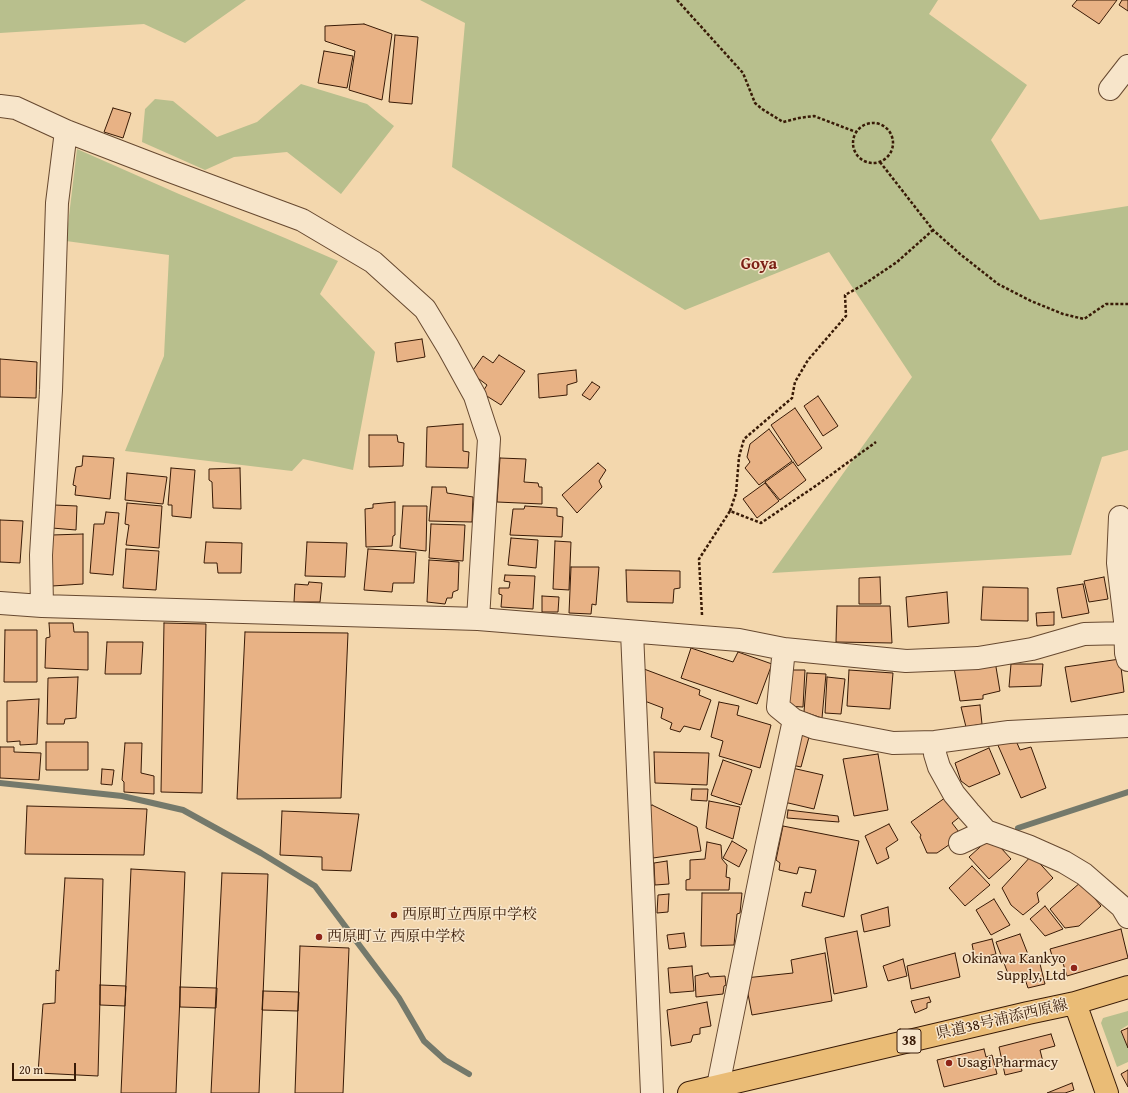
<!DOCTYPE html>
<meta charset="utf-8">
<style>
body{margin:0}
#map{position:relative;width:1128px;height:1093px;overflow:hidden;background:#f3d7ad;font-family:"Gentium Book Plus",serif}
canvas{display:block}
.scale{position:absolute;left:12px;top:1063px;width:64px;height:18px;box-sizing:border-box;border:2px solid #381a06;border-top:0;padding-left:5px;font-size:12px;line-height:14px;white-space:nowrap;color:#381a06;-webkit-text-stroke:3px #f7e5ca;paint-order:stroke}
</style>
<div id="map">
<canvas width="1128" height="1093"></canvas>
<div class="scale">20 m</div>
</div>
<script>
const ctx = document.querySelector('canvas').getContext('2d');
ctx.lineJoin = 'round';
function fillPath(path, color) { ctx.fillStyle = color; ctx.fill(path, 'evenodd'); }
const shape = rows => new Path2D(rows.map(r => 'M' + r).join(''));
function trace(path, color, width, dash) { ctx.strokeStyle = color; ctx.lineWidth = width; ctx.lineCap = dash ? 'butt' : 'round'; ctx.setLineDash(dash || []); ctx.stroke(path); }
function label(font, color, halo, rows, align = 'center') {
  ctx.font = font + ' "Gentium Book Plus","Noto Serif JP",serif'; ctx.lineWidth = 3; ctx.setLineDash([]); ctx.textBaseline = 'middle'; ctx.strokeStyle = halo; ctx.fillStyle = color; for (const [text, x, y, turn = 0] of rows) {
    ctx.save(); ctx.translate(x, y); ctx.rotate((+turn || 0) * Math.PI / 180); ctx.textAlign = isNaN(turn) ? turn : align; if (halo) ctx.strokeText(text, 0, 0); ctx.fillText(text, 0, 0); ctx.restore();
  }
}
fillPath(shape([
 [0,0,246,0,185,43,144,24,0,33],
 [420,0,938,0,929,14,1027,85,991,140,1040,220,1128,206,1128,450,1102,457,1071,555,772,573,912,377,829,252,685,310,452,167,465,23],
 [301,84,367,104,394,126,341,194,287,152,234,157,205,170,142,142,145,109,155,99,173,101,217,137,257,122],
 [77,149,179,194,285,238,338,261,320,294,375,352,353,470,303,459,292,471,125,451,164,356,169,255,66,241],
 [1128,1011,1128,1025,1120,1030,1128,1048,1128,1062,1117,1067,1101,1023,1103,1018]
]), '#b8bf8d');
trace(shape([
 [0,783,122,796,183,810,261,853,315,886,399,998,424,1041,445,1060,469,1074],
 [1018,828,1128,792]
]), '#74796b', 6);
const building = shape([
 [1077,0,1117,0,1099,24,1072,6,1077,0],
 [1122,0,1128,0,1128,11,1119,5,1122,0],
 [364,24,392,34,382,100,349,90,355,51,325,41,325,26,364,24],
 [395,35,418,37,412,104,389,102,395,35],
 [324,51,353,56,347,88,318,83,324,51],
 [113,108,131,113,123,138,104,132,113,108],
 [422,339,425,357,397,362,395,343,422,339],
 [499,355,525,371,501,405,482,393,487,385,471,373,483,356,493,363,499,355],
 [0,359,37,362,36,398,0,397,0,359],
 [576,370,577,382,567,385,567,395,539,398,538,374,576,370],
 [592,382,600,387,590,400,582,395,592,382],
 [818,396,838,426,823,436,804,406,818,396],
 [795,408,822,448,798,466,771,425,795,408],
 [463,424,463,451,469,452,468,468,426,467,427,427,463,424],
 [769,429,792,461,759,485,745,468,750,462,747,457,750,444,769,429],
 [369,435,397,435,398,442,404,443,403,466,369,467,369,435],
 [83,456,114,458,110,499,75,495,76,486,73,485,76,467,82,466,83,456],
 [500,458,526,459,524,482,538,483,539,487,542,487,542,504,497,502,500,458],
 [793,462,806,480,780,500,765,482,793,462],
 [598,463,606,470,599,481,602,487,577,513,562,495,598,463],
 [171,468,195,470,191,518,172,516,172,505,168,505,171,468],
 [240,468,241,509,213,508,212,482,209,480,209,469,240,468],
 [127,473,167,477,163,504,125,500,127,473],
 [765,483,779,501,757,518,743,499,765,483],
 [432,487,446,487,447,493,473,497,472,522,429,521,432,487],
 [395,502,395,535,393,536,392,546,366,547,365,509,373,508,373,504,395,502],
 [127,503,162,506,159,548,126,545,129,525,125,524,127,503],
 [54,505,77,506,76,530,52,528,54,505],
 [403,506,427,506,426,551,400,548,403,506],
 [525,506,557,508,557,516,563,517,562,537,510,535,513,509,524,509,525,506],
 [106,512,119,513,113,575,90,573,94,524,104,524,106,512],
 [0,520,23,521,20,563,0,562,0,520],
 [431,524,465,525,463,561,429,558,431,524],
 [83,534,83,584,52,586,52,535,83,534],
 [511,538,538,540,536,568,508,565,511,538],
 [555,541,571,542,569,590,553,589,555,541],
 [206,542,242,543,241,573,218,573,217,563,204,563,206,542],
 [307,542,347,543,345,577,305,576,307,542],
 [126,549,159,551,156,590,123,588,126,549],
 [368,549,416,552,414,583,393,583,392,592,364,590,368,549],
 [429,560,459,562,458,590,453,592,452,598,447,598,445,604,427,602,429,560],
 [571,567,599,567,596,605,592,604,591,614,569,613,571,567],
 [626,570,680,571,680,588,674,589,673,603,627,602,626,570],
 [505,575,535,576,533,609,501,607,502,595,499,594,499,588,509,588,510,582,504,581,505,575],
 [880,577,881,604,859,604,859,578,880,577],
 [1104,577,1108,599,1089,602,1084,581,1104,577],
 [309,582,322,583,320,602,294,602,295,584,308,585,309,582],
 [1083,584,1089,613,1062,618,1057,588,1083,584],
 [983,587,1028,588,1028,621,981,620,983,587],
 [947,592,949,623,908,627,906,597,947,592],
 [542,596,559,597,558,612,542,612,542,596],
 [837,606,890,606,892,643,836,642,837,606],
 [1054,612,1054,625,1037,626,1036,613,1054,612],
 [49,623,73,623,74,632,88,632,88,670,45,668,46,638,50,637,49,623],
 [164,623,206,624,202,793,161,792,164,623],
 [5,630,37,630,37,682,4,682,5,630],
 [245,632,348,633,341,798,237,799,245,632],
 [107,642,143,642,141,674,105,674,107,642],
 [691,648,733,662,738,652,772,664,757,704,681,678,691,648],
 [1120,659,1124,692,1071,702,1065,667,1120,659],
 [995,661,1000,691,983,695,983,699,960,701,954,668,995,661],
 [1011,664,1043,664,1041,686,1009,687,1011,664],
 [644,669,700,690,699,695,711,700,700,730,684,726,680,732,670,729,672,723,661,718,663,708,642,700,644,669],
 [788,670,805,670,803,707,786,706,788,670],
 [849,670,893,673,890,709,847,706,849,670],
 [807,673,826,674,822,718,804,712,807,673],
 [78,677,76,718,65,719,64,724,47,724,48,678,78,677],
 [827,677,845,679,841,714,825,713,827,677],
 [39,699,37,744,20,745,20,741,7,742,7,701,39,699],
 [719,702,739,706,737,715,771,725,760,768,719,756,723,741,711,737,719,702],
 [980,705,982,724,966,727,961,707,980,705],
 [799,734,809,737,801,767,792,765,799,734],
 [1014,736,1020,750,1031,747,1046,788,1021,798,997,743,1014,736],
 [46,742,88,742,88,770,46,770,46,742],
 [125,743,142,743,141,773,154,776,154,794,124,792,124,782,122,780,125,743],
 [0,747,14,747,14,752,41,753,39,780,0,778,0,747],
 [989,748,1000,774,969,787,961,781,955,763,989,748],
 [654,752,709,753,707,785,655,783,654,752],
 [878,754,888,810,854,816,843,759,878,754],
 [723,760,752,770,741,805,711,795,723,760],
 [792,768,823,775,814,809,784,802,792,768],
 [102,769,114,770,112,785,101,784,102,769],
 [692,789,708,789,707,801,691,800,692,789],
 [949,795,962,815,952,823,962,836,937,853,927,853,920,837,921,835,911,822,949,795],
 [709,801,740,807,733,839,706,828,709,801],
 [652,805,697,827,701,851,653,858,648,808,652,805],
 [27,806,147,809,144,855,25,854,27,806],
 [788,810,838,816,839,822,787,818,788,810],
 [282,811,359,814,351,871,322,870,322,857,280,855,282,811],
 [889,824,898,840,886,848,889,858,877,864,865,836,889,824],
 [783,826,859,841,844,917,802,906,805,892,811,893,816,870,799,867,797,874,779,870,780,863,776,860,783,826],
 [991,837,1011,859,989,879,969,857,991,837],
 [732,841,747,850,739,867,723,858,732,841],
 [707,842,721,845,722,859,727,865,726,877,730,878,729,890,686,890,686,880,690,879,690,860,705,859,707,842],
 [1032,855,1053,878,1037,893,1039,902,1023,915,1011,905,1002,888,1032,855],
 [667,861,669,884,655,885,654,863,667,861],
 [972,866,990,885,965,906,949,888,972,866],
 [131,869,185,872,176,1093,121,1093,131,869],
 [222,873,268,874,259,1093,211,1093,222,873],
 [65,878,103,879,98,1076,38,1073,43,1004,55,1003,56,970,59,971,65,878],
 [1081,882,1101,906,1079,926,1065,928,1050,909,1081,882],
 [702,893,742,893,740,913,737,914,734,945,701,946,702,893],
 [669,894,668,912,657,913,658,895,669,894],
 [994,899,1010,925,991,935,976,910,994,899],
 [1045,906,1063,929,1045,936,1030,919,1045,906],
 [888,907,890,926,864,932,861,915,888,907],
 [1121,929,1128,958,1067,976,1062,960,1054,962,1050,949,1121,929],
 [857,931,867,987,834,994,825,938,857,931],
 [684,933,686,947,669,949,667,935,684,933],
 [1020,934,1031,962,1039,960,1045,984,1028,988,1024,976,1010,979,996,942,1020,934],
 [992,939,996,954,975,959,972,944,992,939],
 [300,946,349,948,343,1093,295,1093,300,946],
 [825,953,832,1001,752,1015,745,978,793,973,791,960,825,953],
 [955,953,960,977,911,989,907,966,955,953],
 [903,959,907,976,888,981,883,966,903,959],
 [692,966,694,991,670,993,668,968,692,966],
 [708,973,710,977,725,976,726,985,724,986,723,994,696,997,695,976,708,973],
 [100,985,126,986,125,1006,100,1005,100,985],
 [180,987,217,988,216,1008,180,1007,180,987],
 [263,991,299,992,298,1011,262,1010,263,991],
 [929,997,931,1002,927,1003,927,1008,915,1013,911,1001,929,997],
 [707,1002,711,1026,700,1028,700,1034,693,1035,691,1042,671,1046,667,1010,707,1002],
 [1128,1028,1128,1048,1121,1031,1128,1028],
 [1051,1034,1055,1046,1040,1050,1043,1062,1021,1067,1022,1071,1005,1075,999,1047,1051,1034],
 [984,1049,986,1057,992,1055,997,1074,944,1087,937,1060,984,1049],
 [1128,1070,1128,1087,1121,1074,1128,1070],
 [1072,1083,1074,1090,1065,1093,1047,1093,1072,1083]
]);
fillPath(building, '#e8b285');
trace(building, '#381a06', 1);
const minor = shape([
 [1110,89,1128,66],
 [0,106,16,108,66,131,170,171,302,220,373,262,425,309,448,347,475,396,489,439,478,619],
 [1120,517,1118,563,1125,621,1126,653,1128,660],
 [0,603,42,606,478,619,739,640,784,649,906,661,978,658,1032,649,1084,634,1128,633],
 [42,606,41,555,51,390,57,203,66,131],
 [632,632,652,1093],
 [784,649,778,707,794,720,815,728,893,743,935,742,1009,732,1128,726],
 [935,742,935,754,939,767,954,794,969,812,986,831,1028,846,1064,862,1084,874,1122,907,1128,917],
 [960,843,986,831],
 [718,1086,766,848,794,720]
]);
const major = shape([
 [1075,1003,1107,1093],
 [689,1093,1028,1013,1075,1003,1128,987]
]);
trace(minor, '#674930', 24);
trace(major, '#381a06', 24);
trace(shape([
 [677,0,743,73,755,103,762,109,783,122,799,118,814,116,856,132],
 '853 143a20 20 0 1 1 40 0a20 20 0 1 1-40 0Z',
 [880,162,933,230,960,254,998,284,1031,301,1063,314,1084,319,1106,304,1128,304],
 [730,511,736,493,739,457,744,439,792,398,795,382,808,360,846,316,845,295,863,285,897,262,933,230],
 [702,615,699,559,730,511,761,523,817,485,876,442]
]), '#381a06', 2.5, [3, 2]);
trace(minor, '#f7e5ca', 22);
trace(major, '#eabc76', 22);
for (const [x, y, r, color] of [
 [394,915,4,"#8f2418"],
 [319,937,4,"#8f2418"],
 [1074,968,4,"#8f2418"],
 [949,1063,4,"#8f2418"]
]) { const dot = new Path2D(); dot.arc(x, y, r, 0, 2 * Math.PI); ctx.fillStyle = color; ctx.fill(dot); trace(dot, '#f7e5ca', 1.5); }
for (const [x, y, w] of [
 [909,1041,24]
]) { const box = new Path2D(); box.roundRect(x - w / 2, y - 12, w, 24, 3); ctx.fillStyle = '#f7e5ca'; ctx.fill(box); trace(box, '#381a06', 1); }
label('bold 14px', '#381a06', null, [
 ["38",909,1041]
]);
label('15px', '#381a06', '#f7e5ca', [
 ["西原町立西原中学校",402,915],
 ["西原町立 西原中学校",327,937],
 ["Okinawa Kankyo",1066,959,"right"],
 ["Supply, Ltd",1066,976,"right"],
 ["Usagi Pharmacy",957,1063]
], 'left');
label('15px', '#381a06', '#f7e5ca', [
 ["県道38号浦添西原線",1002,1020,-13]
]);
label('bold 17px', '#7a1f14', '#f7e5ca', [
 ["Goya",759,265]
]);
</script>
